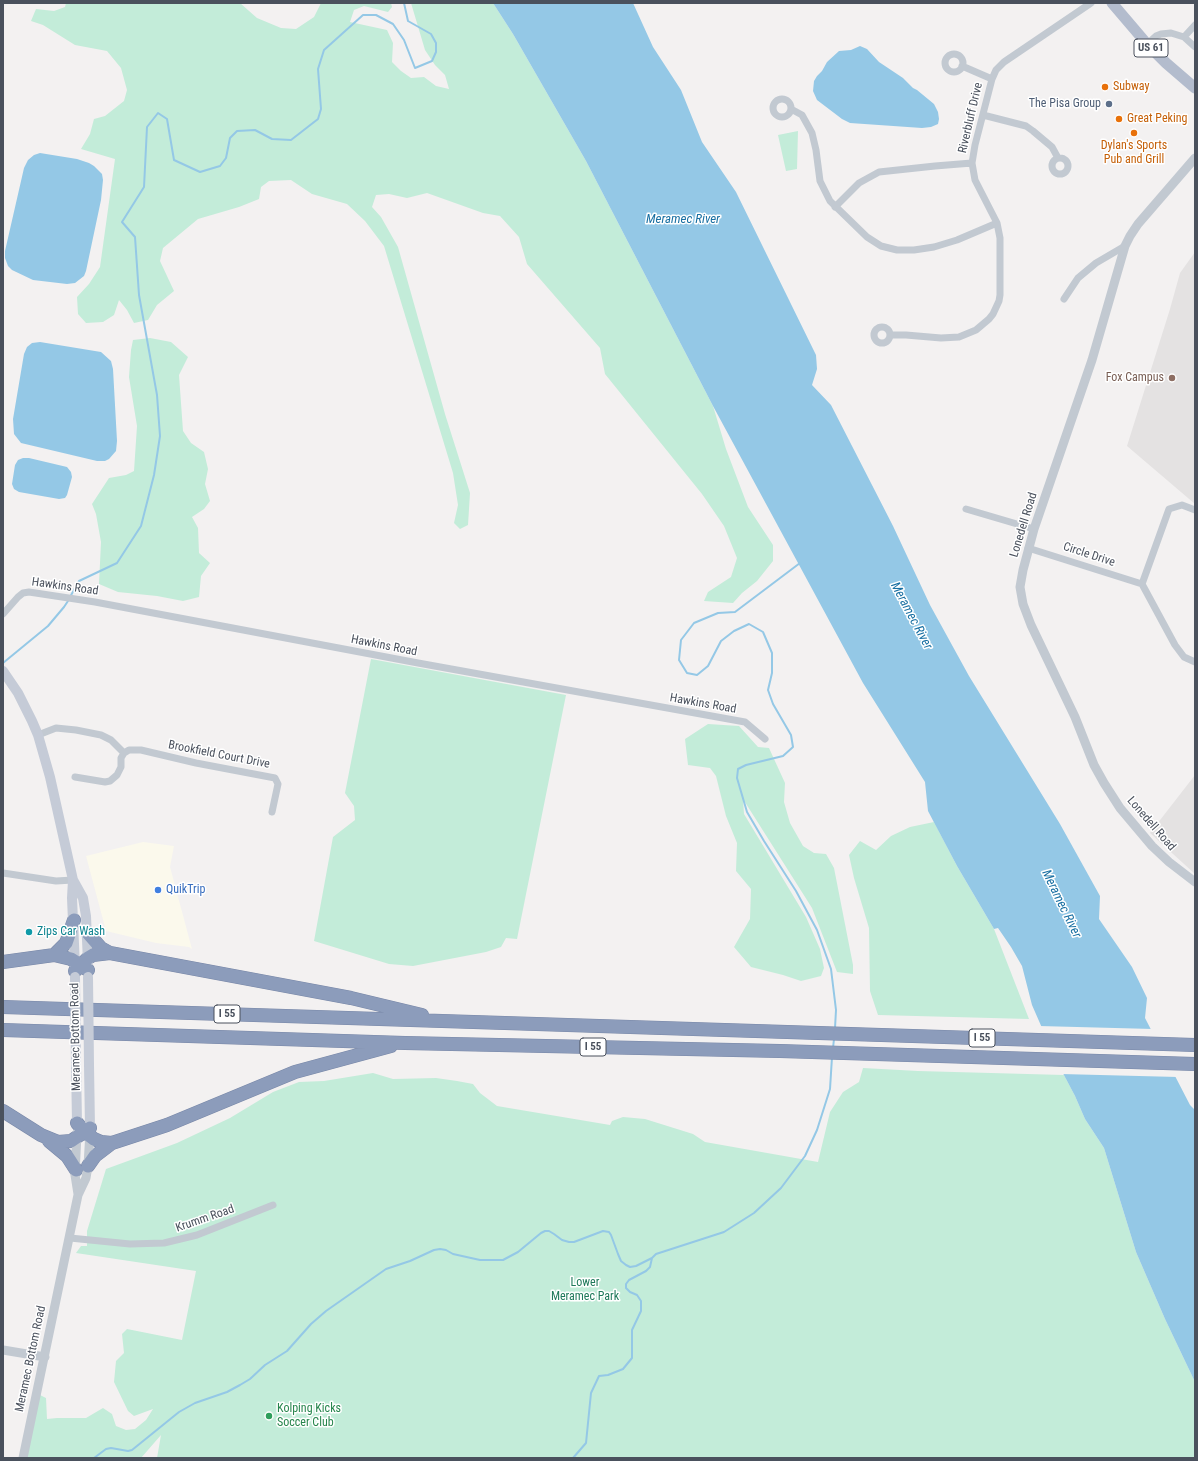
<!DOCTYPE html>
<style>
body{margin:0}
#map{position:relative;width:1198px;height:1461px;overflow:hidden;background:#f3f1f1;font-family:"Roboto Condensed",sans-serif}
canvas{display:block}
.frame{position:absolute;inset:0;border:4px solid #4a515d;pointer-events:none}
</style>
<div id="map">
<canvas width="1198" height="1461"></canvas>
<div class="frame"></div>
</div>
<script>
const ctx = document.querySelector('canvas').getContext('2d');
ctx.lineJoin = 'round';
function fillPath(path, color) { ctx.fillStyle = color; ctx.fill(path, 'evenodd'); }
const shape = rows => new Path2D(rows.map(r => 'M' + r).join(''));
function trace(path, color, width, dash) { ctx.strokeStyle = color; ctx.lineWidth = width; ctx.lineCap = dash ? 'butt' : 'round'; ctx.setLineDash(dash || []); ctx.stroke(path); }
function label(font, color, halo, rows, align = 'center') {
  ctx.font = font + ' "Roboto Condensed",sans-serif'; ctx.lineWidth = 3; ctx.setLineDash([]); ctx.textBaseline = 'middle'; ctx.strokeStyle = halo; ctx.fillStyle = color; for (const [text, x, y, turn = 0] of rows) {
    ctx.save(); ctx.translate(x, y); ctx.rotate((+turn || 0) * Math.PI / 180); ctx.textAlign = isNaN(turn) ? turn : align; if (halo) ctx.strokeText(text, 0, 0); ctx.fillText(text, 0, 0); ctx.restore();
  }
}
fillPath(shape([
 [143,842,174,846,170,867,192,949,189,947,156,943,106,931,86,856]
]), '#fbf9ec');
fillPath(shape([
 [1195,252,1195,504,1127,446,1170,309,1180,273],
 [1195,775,1195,874,1150,833]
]), '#e4e2e2');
fillPath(shape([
 [66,3,240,3,257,18,281,28,296,29,314,17,321,3,391,3,392,7,388,12,364,6,354,10,350,22,387,30,393,43,392,62,401,71,411,78,424,77,436,86,449,89,445,75,435,65,425,50,411,3,493,3,513,34,586,161,713,406,726,449,748,507,773,545,773,561,757,581,742,593,733,603,704,601,708,592,731,577,737,558,724,526,702,494,605,374,600,348,527,264,519,237,500,216,483,213,427,193,407,198,389,194,376,195,372,207,381,217,398,247,445,414,470,493,468,525,460,529,454,523,458,505,453,473,384,246,365,221,347,204,312,194,291,180,269,181,261,187,259,199,239,207,198,219,163,248,160,261,174,291,157,305,148,320,134,323,127,310,119,300,114,315,103,322,86,323,78,314,77,297,89,284,100,267,115,159,81,149,90,134,94,119,105,116,124,101,127,90,121,68,107,51,75,45,43,25,31,21,36,9,54,11,65,7],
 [798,131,797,169,786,171,778,135],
 [150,338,171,342,188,357,179,375,183,431,191,443,204,452,208,469,205,484,210,501,204,509,192,517,198,528,199,553,210,563,201,576,199,597,183,601,157,596,118,592,99,584,101,542,96,514,92,504,109,478,126,475,134,471,137,426,129,377,131,350,133,340],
 [371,659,566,695,517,939,506,938,501,947,486,952,413,966,389,964,314,941,333,837,355,820,354,806,345,793],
 [708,724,739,726,758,747,769,748,785,783,784,802,790,823,803,846,814,853,826,854,834,868,853,965,853,974,837,972,812,908,743,799,744,814,806,917,820,949,824,968,821,976,801,981,783,975,751,967,734,947,750,919,751,889,736,871,737,843,726,816,716,776,710,768,688,765,685,739],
 [934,822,957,866,994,929,1029,1019,878,1015,870,991,869,928,854,878,849,855,860,841,876,850,891,836,910,827],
 [863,1068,918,1071,1064,1075,1075,1096,1085,1119,1104,1148,1136,1252,1165,1319,1195,1382,1195,1458,157,1458,161,1435,141,1458,25,1458,40,1395,46,1398,47,1419,57,1418,86,1418,103,1408,112,1414,116,1426,126,1430,135,1429,146,1420,153,1409,134,1416,128,1411,114,1382,116,1361,124,1353,122,1334,127,1329,182,1340,196,1271,76,1253,81,1246,87,1246,87,1231,106,1169,177,1143,230,1118,273,1092,299,1082,324,1081,373,1073,393,1079,436,1078,457,1081,473,1084,480,1093,497,1106,610,1125,612,1121,623,1117,645,1119,693,1134,705,1142,818,1162,830,1112,843,1092,859,1082]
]), '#c3ecd9');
fillPath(shape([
 [493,3,633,3,653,47,681,90,702,142,736,192,816,355,817,369,812,385,831,405,893,526,930,605,969,676,1060,824,1100,896,1099,919,1132,967,1147,998,1145,1018,1190,1105,1195,1110,1195,1382,1165,1319,1136,1252,1104,1148,1085,1119,1075,1096,1056,1060,1032,1005,1022,966,1011,947,998,928,994,929,957,866,928,811,925,782,863,683,713,406,586,161,513,34],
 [860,46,867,49,879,62,903,78,913,88,917,90,934,104,938,112,939,119,938,124,931,127,922,128,850,123,842,119,817,100,813,91,814,81,817,76,822,71,827,62,839,51,851,50],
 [40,153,77,159,89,163,94,166,102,174,103,180,101,200,86,271,84,276,75,283,67,284,33,280,12,270,8,266,5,258,5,251,24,168,28,160,34,155],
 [40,342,101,352,111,361,113,369,117,441,116,451,109,459,105,461,97,461,21,443,14,434,13,419,24,354,27,347,32,343],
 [23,458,29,458,67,467,71,472,72,477,67,495,65,498,59,499,19,492,14,489,12,484,15,465,18,460]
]), '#94c8e6');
fillPath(shape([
 [1039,1026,1153,1029,1178,1077,1061,1074]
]), '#f3f1f1');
trace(shape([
 [800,563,735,612,718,613,694,623,681,640,679,660,687,673,697,675,708,666,721,641,734,631,749,624,763,632,772,653,772,673,768,690,773,704,791,735,793,747,783,756,746,765,738,769,737,778,747,812,764,841,796,891,817,930,831,969,836,1010,835,1028],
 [70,597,79,581,117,563,141,526,154,475,160,436,157,395,139,295,135,237,122,222,144,187,147,127,158,113,167,119,174,160,200,172,220,166,226,158,230,138,237,131,255,130,272,139,291,140,318,119,321,109,318,69,324,50,363,15,376,15,393,24,404,40,415,68,432,61,436,52,436,43,431,34,408,21,404,3],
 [3,663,48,626,64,607,68,601],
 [833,1048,834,1039],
 [94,1458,106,1449,111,1448,128,1451,132,1450,179,1412,195,1403,227,1392,240,1385,250,1379,265,1365,287,1351,311,1324,326,1311,386,1269,410,1261,434,1250,440,1249,446,1250,453,1254,480,1260,503,1260,518,1252,541,1233,545,1231,549,1231,554,1234,562,1240,569,1242,574,1242,603,1231,609,1232,611,1235,618,1254,621,1261,626,1265,630,1267,636,1266,652,1258],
 [573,1458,586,1443,591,1393,599,1376,608,1375,623,1369,632,1358,632,1330,641,1311,641,1301,637,1295,630,1292,626,1288,626,1284,629,1280,646,1271,650,1267,652,1258,656,1254,724,1232,754,1213,781,1188,805,1156,817,1130,830,1089,832,1057]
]), '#94c8e6', 2);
const motorway = shape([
 [87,932,101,948,110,953],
 [54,955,66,943,74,920],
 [3,962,54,955,71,959,88,970],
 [75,971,88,958,93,955,110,953,351,998,422,1015],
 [3,1007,1195,1045],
 [3,1030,405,1043,780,1051,1195,1064],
 [3,1111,41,1135,58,1142,71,1141,90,1128],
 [77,1123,85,1132,94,1139,101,1142,112,1143,167,1125,295,1072,391,1046],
 [49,1141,67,1156,76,1170],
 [88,1166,95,1156,112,1143]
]);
trace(motorway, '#7887a7', 14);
trace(shape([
 [1184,37,1195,47],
 [1147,44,1156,36,1161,34,1171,33,1184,37,1195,25],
 '945 63a9 9 0 1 1 18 0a9 9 0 1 1-18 0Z',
 [962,66,992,79],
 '773 108a9 9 0 1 1 18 0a9 9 0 1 1-18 0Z',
 [791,109,802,115,812,133,816,150,820,181,830,201,867,237,881,246,897,250,914,250,934,247,957,240,997,223],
 [983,115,1026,126,1033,131,1052,147,1058,158],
 '1052 166a8 8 0 1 1 16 0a8 8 0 1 1-16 0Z',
 [835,207,859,183,879,172,935,166,972,163],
 [1064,299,1078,278,1096,263,1125,246],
 '874 335a8 8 0 1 1 16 0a8 8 0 1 1-16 0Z',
 [890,335,906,335,941,338,959,337,976,330,989,319,993,314,999,301,1000,295,1000,238,997,223,975,180,972,163,975,145,992,79,996,70,1004,62,1091,3],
 [966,509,1034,529],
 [1195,510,1182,505,1169,509,1142,584,1175,645,1184,657,1195,662],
 [1028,548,1142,584],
 [3,614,18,597,23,593,29,592,95,602,418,663,745,722,765,739],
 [38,735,56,728,76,730,101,735,111,740,124,753],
 [75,777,105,782,110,781,117,775,121,767,121,758,124,753,129,750,141,750,196,763,275,778,278,784,272,812],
 [3,873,56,881,73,880],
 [70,1238,130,1244,164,1243,197,1235,273,1205]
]), '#c2c9d1', 7);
trace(shape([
 [1195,158,1138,224,1130,236,1125,246,1092,360,1034,529,1023,570,1020,587,1023,604,1031,625,1075,717,1094,765,1104,783,1120,808,1152,846,1169,862,1195,882],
 [77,1133,75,1175,78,1194],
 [3,1350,45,1357],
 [23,1458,78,1195,86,1178,88,1166,90,1131]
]), '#c2c9d1', 9);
trace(shape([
 [3,671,18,693,32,721,38,735,50,777,73,880,72,898,75,967],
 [73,880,83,898,86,916,88,963],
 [76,1064,77,1123],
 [89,1065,90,1128]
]), '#c5cbd7', 10);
trace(shape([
 [1112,3,1147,44,1166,63,1195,88]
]), '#b3bccd', 11);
trace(motorway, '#8c9cbb', 13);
trace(shape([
 [75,977,76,1064],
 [88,977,89,1065]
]), '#c5cbd7', 10);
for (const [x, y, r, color] of [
 [1105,87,4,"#e8710a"],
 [1109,104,4,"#5c6f8a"],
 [1119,119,4,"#e8710a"],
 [1134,133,4,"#e8710a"],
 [1172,378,4,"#8d6e63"],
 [158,890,4,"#3f7fe0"],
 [29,932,4,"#0f9aa8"],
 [269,1416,4,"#2e9e5b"]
]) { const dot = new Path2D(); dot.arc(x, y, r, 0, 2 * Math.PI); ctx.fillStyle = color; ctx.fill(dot); trace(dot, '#fff', 1.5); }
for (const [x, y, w] of [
 [1151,48,34],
 [227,1014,26],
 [982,1038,26],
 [593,1047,26]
]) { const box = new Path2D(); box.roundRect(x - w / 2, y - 9, w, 18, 3); ctx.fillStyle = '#fff'; ctx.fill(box); trace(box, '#4a515d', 1); }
label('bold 11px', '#4a515d', null, [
 ["US 61",1151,48],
 ["I 55",227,1014],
 ["I 55",982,1038],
 ["I 55",593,1047]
]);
label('12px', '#c56008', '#fff', [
 ["Subway",1113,87],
 ["Great Peking",1127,119],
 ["Dylan's Sports",1134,146,"center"],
 ["Pub and Grill",1134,160,"center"]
], 'left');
label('12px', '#4e5e75', '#fff', [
 ["The Pisa Group",1101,104]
], 'right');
label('12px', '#4a515d', '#fff', [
 ["Riverbluff Drive",971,118,-77],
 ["Lonedell Road",1024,525,-73],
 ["Circle Drive",1089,555,18],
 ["Hawkins Road",65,587,8],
 ["Hawkins Road",384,646,11],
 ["Hawkins Road",703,704,10],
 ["Brookfield Court Drive",219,755,11],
 ["Lonedell Road",1151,824,49],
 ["Meramec Bottom Road",76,1037,-91],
 ["Krumm Road",205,1219,-19],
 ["Meramec Bottom Road",31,1359,-78]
]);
label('12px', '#785e54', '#fff', [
 ["Fox Campus",1164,378]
], 'right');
label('12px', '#366cbe', '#fff', [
 ["QuikTrip",166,890]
], 'left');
label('12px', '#0d838f', '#fff', [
 ["Zips Car Wash",37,932]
], 'left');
label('12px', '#1f795a', '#fff', [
 ["Lower",585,1283],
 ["Meramec Park",585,1297]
]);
label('12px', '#27864d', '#fff', [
 ["Kolping Kicks",277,1409],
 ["Soccer Club",277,1423]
], 'left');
label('italic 13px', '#186fa2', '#fff', [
 ["Meramec River",683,220],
 ["Meramec River",911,616,62],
 ["Meramec River",1061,904,64]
]);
</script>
